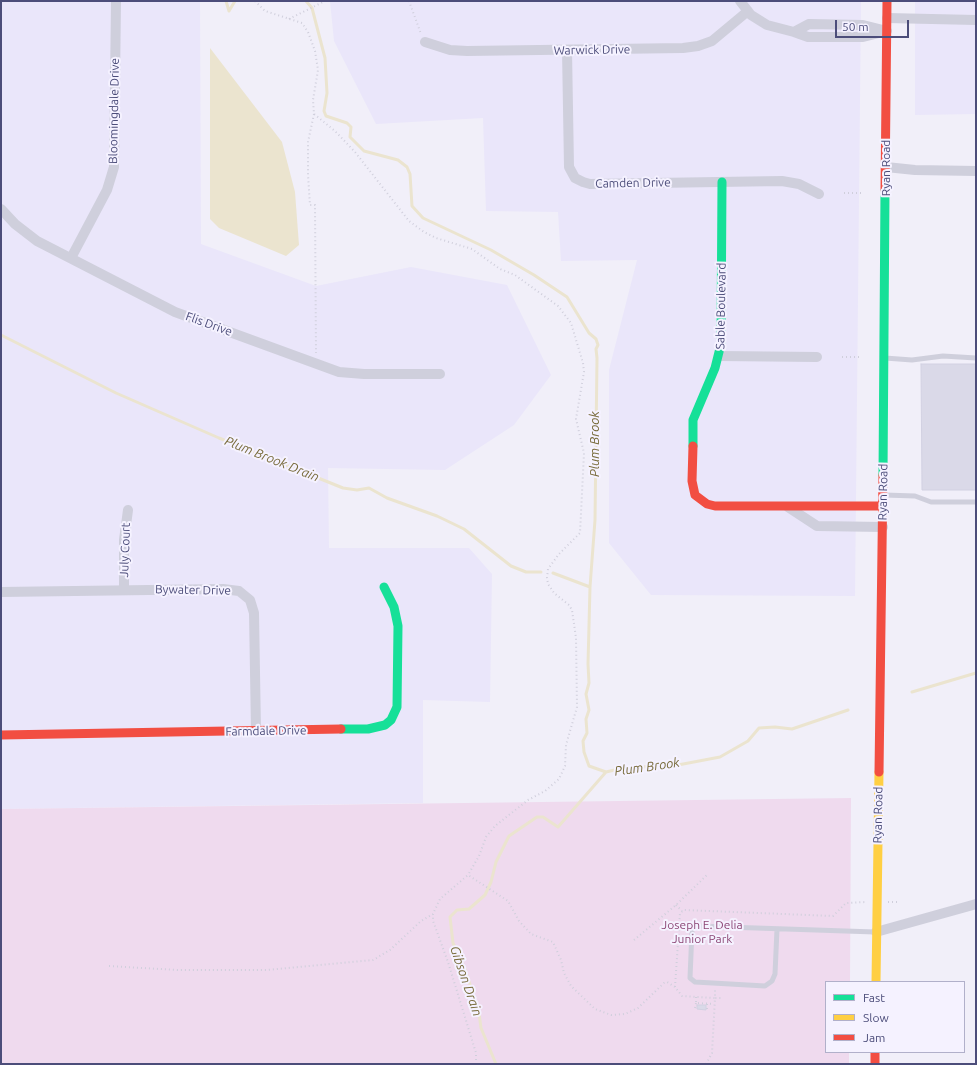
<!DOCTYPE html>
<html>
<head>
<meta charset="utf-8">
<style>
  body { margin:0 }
  #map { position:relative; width:977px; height:1065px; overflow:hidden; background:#f1eff9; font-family:Ubuntu,sans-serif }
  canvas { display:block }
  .frame { position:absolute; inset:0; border:2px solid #4c4d7a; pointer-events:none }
  .legend { position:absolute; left:825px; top:981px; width:140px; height:72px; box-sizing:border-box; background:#f5f2ff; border:1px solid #b1b0ca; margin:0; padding:5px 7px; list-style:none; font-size:12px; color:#4c4d7a }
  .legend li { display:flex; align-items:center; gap:8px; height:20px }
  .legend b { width:20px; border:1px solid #b1b0ca }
  .scale { position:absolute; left:835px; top:20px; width:74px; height:18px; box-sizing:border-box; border:2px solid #4c4d7a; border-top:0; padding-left:5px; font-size:12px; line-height:14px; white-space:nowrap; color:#4c4d7a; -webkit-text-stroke:3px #f5f2ff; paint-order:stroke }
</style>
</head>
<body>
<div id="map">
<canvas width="977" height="1065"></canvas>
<div class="frame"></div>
<ul class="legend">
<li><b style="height:5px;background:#16e098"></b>Fast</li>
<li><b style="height:5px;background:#ffcf43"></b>Slow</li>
<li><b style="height:5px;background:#f24e42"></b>Jam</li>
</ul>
<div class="scale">50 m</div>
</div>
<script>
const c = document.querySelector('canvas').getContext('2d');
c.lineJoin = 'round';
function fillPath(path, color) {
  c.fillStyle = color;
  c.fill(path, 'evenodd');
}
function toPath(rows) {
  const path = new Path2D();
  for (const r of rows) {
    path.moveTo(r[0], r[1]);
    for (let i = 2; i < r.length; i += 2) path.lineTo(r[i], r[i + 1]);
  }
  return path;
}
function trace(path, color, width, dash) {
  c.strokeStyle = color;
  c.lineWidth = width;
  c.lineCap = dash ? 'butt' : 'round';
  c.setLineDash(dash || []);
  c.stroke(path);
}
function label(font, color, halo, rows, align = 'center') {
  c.font = font + ' Ubuntu,sans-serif';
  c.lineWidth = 4;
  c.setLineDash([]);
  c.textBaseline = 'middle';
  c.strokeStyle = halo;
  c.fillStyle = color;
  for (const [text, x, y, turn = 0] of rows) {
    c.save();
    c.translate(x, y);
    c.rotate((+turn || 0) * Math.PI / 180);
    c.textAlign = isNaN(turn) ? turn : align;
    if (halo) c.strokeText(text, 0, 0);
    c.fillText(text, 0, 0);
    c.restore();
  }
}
const residential = toPath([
  [1,1,200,1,201,244,316,286,411,267,507,285,551,375,514,425,445,470,328,468,329,548,469,548,492,574,490,702,423,700,423,803,1,809],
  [330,1,861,1,855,596,651,595,609,543,609,370,637,260,561,261,558,212,486,211,483,118,376,124,334,41],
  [915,1,976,1,976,114,915,115]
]);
const green = toPath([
  [851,798,850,982,826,982,826,1052,849,1052,849,1064,1,1064,1,809]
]);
const water = toPath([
  [210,48,282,142,295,192,299,245,286,256,219,228,210,219]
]);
const stream = toPath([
  [226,1,229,11,235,1],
  [306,1,312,8,325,58,327,93,324,111,326,116,347,123,351,127,350,137,364,151,398,160,407,167,410,174,412,206,423,218,491,250,534,275,567,297,589,333,596,339,598,345,596,349,597,358,595,520,590,587,588,664,589,683,586,694,589,710,586,719,587,733,583,741,584,752,589,766,606,772,623,768,678,765,720,757,748,741,759,728,775,727,792,729,848,710],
  [1,335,116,393,219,438,343,488,357,490,369,488,387,498,437,516,464,529,511,566,526,572,541,572],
  [553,573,590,587],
  [912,692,976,673],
  [496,1064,481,1028,479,1013,465,969,453,943,450,917,457,910,469,909,485,895,491,882,496,862,509,836,537,817,543,817,558,827,606,772]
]);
const building = toPath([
  [921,364,976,364,976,490,922,490,921,364],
  [697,1005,706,1005,706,1010,697,1009,697,1005]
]);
const path = toPath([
  [255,1,265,11,302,23,308,32,315,51,318,70,313,100,314,114,335,131,355,152,409,221,424,232,436,238,472,249,500,269,515,275,558,306,571,323,583,363,584,372,576,419,584,453,580,533,559,554,548,569,547,578,548,584,554,593,569,605,572,610,576,638,577,707,566,745,565,766,559,779,545,791,528,800,495,826,486,837,479,856,468,875],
  [409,1,421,34],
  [289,19,325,1],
  [314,114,308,142,308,175,310,205,315,205,316,353],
  [844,193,861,193],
  [842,357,860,357],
  [888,902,898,902],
  [676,905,682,911],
  [634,940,676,905,708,874],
  [109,966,177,970,267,970,373,960,390,950,421,921,433,914],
  [675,987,680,913,684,910,833,916,846,903,866,902],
  [696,997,696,1003,714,1004],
  [695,1008,696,1003],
  [707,1009,707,1004],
  [476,1064,476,1053,448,962,433,921,433,914,440,899,468,875,508,901,519,921,531,934,553,942,561,960,564,973,571,986,595,1009,611,1015,625,1014,638,1008,664,983,667,982,675,987,682,996,715,998,715,989],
  [706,1064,712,1053,715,998,721,998]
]);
const lane = toPath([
  [885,358,912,360,943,356,976,358],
  [884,495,915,496,931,502,976,502],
  [777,929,775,974,772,981,765,986,695,982,690,978,692,930,697,926,875,932]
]);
const street = toPath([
  [740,1,751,15,767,25,794,32],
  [887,18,976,20],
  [809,24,863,25,887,31,863,37,808,37,794,32,809,24],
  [425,42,450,50,467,51,683,48,698,46,712,41,748,11],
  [567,50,569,167,575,178,583,182,590,184,782,181,799,184,819,194],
  [886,167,915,170,976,171],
  [1,209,15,224,37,241,175,312,339,372,364,374,440,374],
  [71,258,107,190,114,167,116,1],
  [719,356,817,357],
  [788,507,817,526,883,527],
  [124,590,124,540,128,510],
  [1,592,223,589,239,591,250,600,254,613,256,731],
  [876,932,976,904]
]);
const fast = toPath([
  [693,446,693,420,715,368,721,344,722,182],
  [883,475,885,191],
  [341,729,368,729,385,725,391,720,397,707,398,626,394,607,384,587]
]);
const slow = toPath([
  [876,982,879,772]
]);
const jam = toPath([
  [885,191,887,1],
  [693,446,692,481,695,495,707,504,715,506,883,506],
  [1,735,341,729],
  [879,772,883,475],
  [875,1052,875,1064]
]);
const streetNames = [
  ["Warwick Drive",592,50,-1],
  ["Bloomingdale Drive",114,111,-89],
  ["Ryan Road",886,168,-90],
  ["Camden Drive",633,183,-1],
  ["Sable Boulevard",721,306,-89],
  ["Flis Drive",209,324,20],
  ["Ryan Road",883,492,-89],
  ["July Court",125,550,-88],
  ["Bywater Drive",193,590,1],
  ["Farmdale Drive",266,731,-1],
  ["Ryan Road",878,815,-89]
];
const parkNames = [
  ["Joseph E. Delia",702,925],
  ["Junior Park",702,939]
];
const waterNames = [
  ["Plum Brook",595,444,-90],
  ["Plum Brook Drain",272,459,22],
  ["Plum Brook",647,767,-8],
  ["Gibson Drain",466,981,71]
];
fillPath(residential, '#eae6fa');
fillPath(green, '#efdaee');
fillPath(water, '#ebe4cf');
trace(stream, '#ebe4cf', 3);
fillPath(building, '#dad9e8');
trace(building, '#d2d1e2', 1);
trace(path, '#d0cfdc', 2, [1, 3]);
trace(lane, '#cfcfdc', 5);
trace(street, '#cfcfdc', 10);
trace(fast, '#16e098', 9);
trace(slow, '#ffcf43', 9);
trace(jam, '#f24e42', 9);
label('12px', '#4c4d7a', '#f5f2ff', streetNames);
label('12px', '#8d4877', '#f5f2ff', parkNames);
label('italic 13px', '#786b3b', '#f5f2ff', waterNames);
</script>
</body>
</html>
